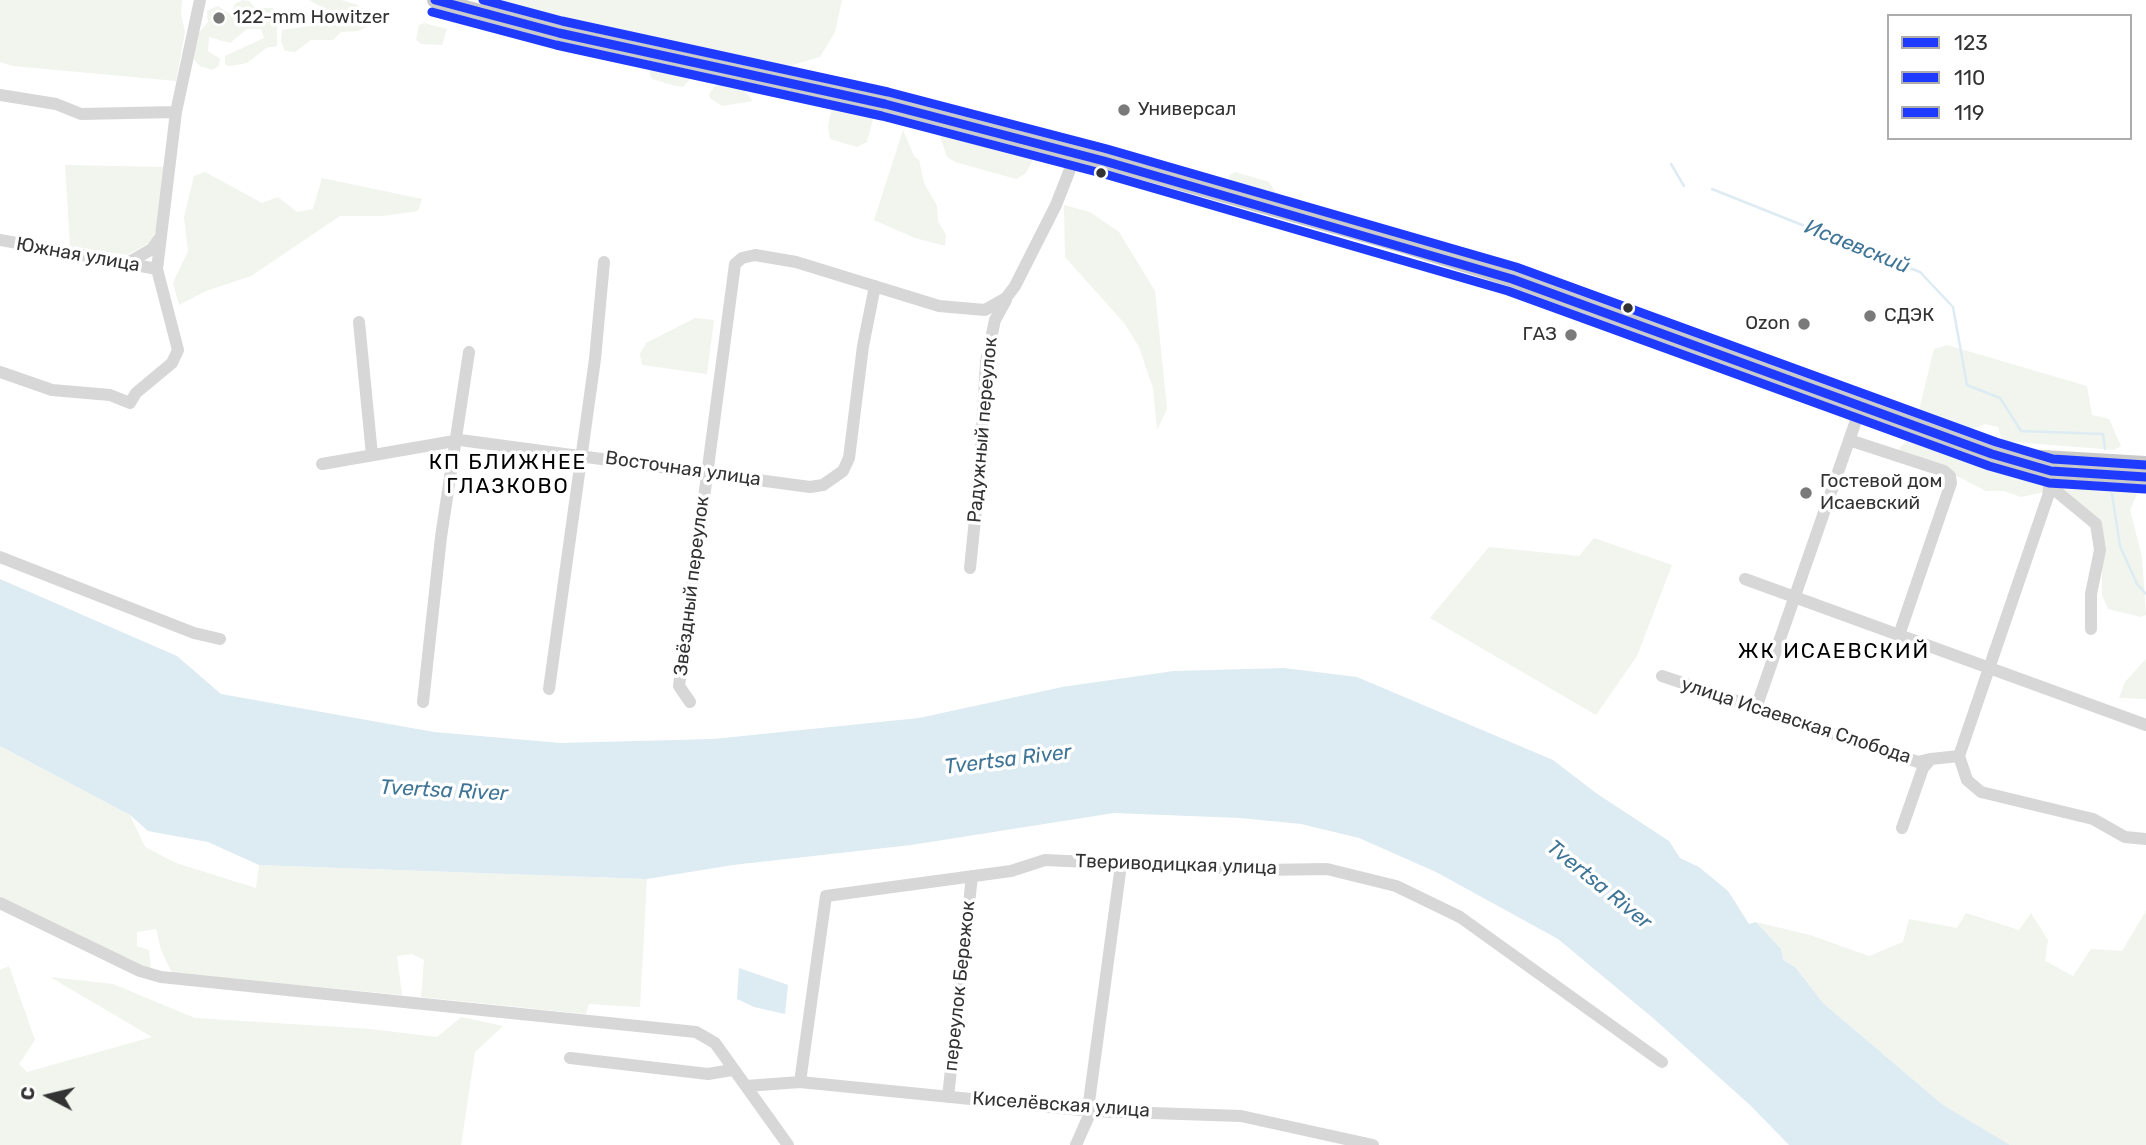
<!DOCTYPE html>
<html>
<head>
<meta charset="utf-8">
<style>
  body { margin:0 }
  #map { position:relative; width:2146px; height:1145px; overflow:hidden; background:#fff; font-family:Rubik,sans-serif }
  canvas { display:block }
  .legend { position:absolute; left:1887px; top:14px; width:245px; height:126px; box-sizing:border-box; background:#fff; border:2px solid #adadad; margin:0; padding:9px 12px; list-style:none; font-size:21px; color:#333 }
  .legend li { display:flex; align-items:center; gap:14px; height:35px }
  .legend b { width:35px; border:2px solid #adadad }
  .north { position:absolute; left:14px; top:1061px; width:70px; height:70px; -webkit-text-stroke:5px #fff; paint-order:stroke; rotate:277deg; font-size:19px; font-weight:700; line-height:28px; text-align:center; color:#333 }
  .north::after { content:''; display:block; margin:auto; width:24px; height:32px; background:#333; clip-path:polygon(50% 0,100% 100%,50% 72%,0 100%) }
</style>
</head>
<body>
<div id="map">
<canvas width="2146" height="1145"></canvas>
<ul class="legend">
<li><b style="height:9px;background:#1f3bff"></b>123</li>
<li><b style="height:9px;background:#1f3bff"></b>110</li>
<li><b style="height:9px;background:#1f3bff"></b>119</li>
</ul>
<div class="north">С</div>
</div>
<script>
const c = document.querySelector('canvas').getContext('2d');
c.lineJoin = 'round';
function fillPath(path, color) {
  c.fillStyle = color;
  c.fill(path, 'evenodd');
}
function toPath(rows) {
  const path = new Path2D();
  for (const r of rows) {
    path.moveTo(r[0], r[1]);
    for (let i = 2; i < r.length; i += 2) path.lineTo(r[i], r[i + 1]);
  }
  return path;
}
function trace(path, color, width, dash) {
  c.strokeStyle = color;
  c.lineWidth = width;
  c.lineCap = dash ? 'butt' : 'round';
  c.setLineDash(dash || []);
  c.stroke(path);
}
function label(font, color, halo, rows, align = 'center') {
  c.font = font + ' Rubik,sans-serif';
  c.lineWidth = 7;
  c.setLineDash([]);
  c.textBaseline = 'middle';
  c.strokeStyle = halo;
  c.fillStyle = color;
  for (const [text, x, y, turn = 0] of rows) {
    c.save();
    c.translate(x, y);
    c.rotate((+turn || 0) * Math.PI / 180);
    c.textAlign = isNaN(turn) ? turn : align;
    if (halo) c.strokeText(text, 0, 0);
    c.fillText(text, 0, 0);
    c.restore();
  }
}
const green = toPath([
  [0,0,182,0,181,13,185,32,176,81,13,66,0,62],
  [242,0,249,1,255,8,273,8,277,17,277,46,266,48,247,63,231,66,225,65,225,56,264,38,261,29,247,29,230,43,209,37,208,51,220,59,219,66,212,70,200,66,193,59,198,34,208,22,207,11,218,6,231,15,235,4],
  [309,0,341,0,358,5,369,18,369,26,358,31,341,32,333,40,311,40,295,52,285,51,281,41,282,30,311,26,322,7],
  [488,0,842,0,835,32,820,57,789,66],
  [424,23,447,29,442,45,421,44,416,40,419,25],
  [653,69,689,73,691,78,683,87,676,86,652,79,649,72],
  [721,84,743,89,753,101,722,106,710,98,709,94,715,86],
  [833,103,875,112,867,142,857,147,830,139,828,126],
  [942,129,1031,151,1034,159,1025,174,1016,179,955,162,947,157,940,136],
  [903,130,914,156,919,160,924,183,937,206,938,221,946,235,945,246,915,238,874,220],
  [65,165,165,167,156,230,151,242,127,255,70,246],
  [205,172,262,203,278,197,297,212,313,209,322,178,422,199,418,211,383,216,340,216,251,276,206,291,179,305,173,283,188,251,184,217,194,176],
  [1235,172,1269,182,1278,196,1230,184,1229,176],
  [1064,205,1090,212,1119,232,1155,291,1167,409,1157,430,1153,388,1139,347,1125,324,1065,257],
  [695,318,714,320,707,374,642,365,640,354,646,343],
  [1947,345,2087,386,2092,415,2109,419,2121,446,2114,450,2002,441,1998,427,1985,424,1970,430,1919,410,1934,349],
  [1909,440,1925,441,2030,473,2044,483,2044,492,2021,497,2004,491,1986,491,1953,474,1903,456,1899,448],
  [2067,483,2140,487,2130,510,2142,557,2146,615,2141,617,2108,609,2102,595,2102,541,2063,494,2062,488],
  [1594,538,1672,565,1637,656,1596,715,1430,618,1489,547,1579,556],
  [2146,659,2146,699,2119,698,2125,682],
  [0,746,130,815,145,847,176,863,256,888,259,865,647,879,640,1007,589,1004,586,1014,421,997,424,960,412,954,397,956,402,995,172,973,161,950,156,929,137,932,137,946,149,950,151,970,0,896],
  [2146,911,2146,1145,2010,1145,2001,1140,1943,1105,1823,1003,1795,967,1783,960,1781,949,1756,922,1810,935,1869,956,1903,942,1909,919,1957,928,1966,913,2019,930,2031,913,2048,940,2045,961,2073,976,2091,949,2122,951],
  [9,966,35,1040,19,1064,27,1072,152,1037,50,977,113,984,195,1018,370,1029,437,1037,461,1017,503,1026,475,1052,461,1145,0,1145,0,970]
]);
const water = toPath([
  [0,579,177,656,221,694,434,732,561,743,713,739,919,718,1062,687,1174,671,1284,668,1357,677,1553,760,1596,793,1669,841,1680,858,1699,867,1728,891,1749,924,1756,922,1781,949,1783,960,1795,967,1823,1003,1943,1105,2010,1145,1789,1145,1751,1106,1653,1018,1558,939,1436,872,1359,838,1301,824,1240,818,1114,813,911,845,733,865,647,879,259,865,208,842,148,831,130,815,0,746],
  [739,968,788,985,785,1014,754,1007,737,999]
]);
const stream = toPath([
  [1671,164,1684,186],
  [1712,189,1920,272,1953,307,1967,385,2000,398,2021,431,2103,434,2105,449],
  [2112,494,2120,546,2137,584,2146,594]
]);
const minor = toPath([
  [0,95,56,104,81,114,176,112],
  [0,240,157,269],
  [126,264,152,249,159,239],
  [359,322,372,455],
  [0,372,52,390,110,395,130,403,136,393,172,363,178,350,157,269,176,112,200,0],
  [1849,440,1944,471,1950,476,1951,483,1899,635],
  [322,464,460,440,810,487,823,485,843,471,849,458,863,346,875,286],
  [2050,486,2096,524,2100,550,2091,594,2091,629],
  [0,557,194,633,220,639],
  [970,568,979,480,986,362,995,320,1006,300],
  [1745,579,2146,725],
  [1662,676,1918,762,1930,759],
  [549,689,595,359,604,262],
  [423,702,441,537,469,352],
  [690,702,679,686,735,264,742,258,755,255,796,262,939,306,985,310,1006,298,1015,286,1056,205,1076,154],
  [1756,708,1861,406],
  [1959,756,1967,780,1981,792,2093,819,2125,837,2146,839],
  [1902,828,1923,768,1931,759,1959,756,2048,496,2051,471],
  [0,903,140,971,161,977,696,1032,715,1043,788,1145],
  [570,1058,708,1074,732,1070],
  [800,1082,826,896,1011,871,1045,860,1263,870,1327,869,1396,886,1460,917,1662,1062],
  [746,1086,800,1082,1091,1111,1241,1116,1373,1145],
  [948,1097,972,876],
  [1076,1145,1091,1111,1089,1102,1121,865]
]);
const major = toPath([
  [435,0,559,33,885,104,1104,161,1403,245,1512,279,1992,454,2051,471,2146,477],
  [2026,457,2146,464]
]);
const bus1 = toPath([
  [435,0,559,33,885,104,1104,161,1512,279,1992,454,2051,471,2146,477]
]);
const bus2 = toPath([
  [432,12,556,45,882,116,1101,173,1508,291,1989,466,2049,483,2145,489]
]);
const bus3 = toPath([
  [483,0,562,21,888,92,1107,149,1516,267,1996,442,2053,459,2146,465]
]);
const markers = [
  [219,18,7,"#7a7a7a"],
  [1124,110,7,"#7a7a7a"],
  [1101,173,6,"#333"],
  [1628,308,6,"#333"],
  [1870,316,7,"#7a7a7a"],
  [1804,324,7,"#7a7a7a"],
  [1571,335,7,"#7a7a7a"],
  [1806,493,7,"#7a7a7a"]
];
const poiNames = [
  ["122-mm Howitzer",233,18],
  ["Универсал",1138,110],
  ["СДЭК",1884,316],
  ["Ozon",1790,324,"right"],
  ["ГАЗ",1557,335,"right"],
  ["Гостевой дом",1820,482],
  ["Исаевский",1820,504]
];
const streetNames = [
  ["Южная улица",78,255,10],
  ["Радужный переулок",983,430,-85],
  ["Восточная улица",683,469,8],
  ["Звёздный переулок",692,586,-83],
  ["улица Исаевская Слобода",1796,721,18],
  ["Твериводицкая улица",1176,865,2],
  ["переулок Бережок",960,986,-84],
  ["Киселёвская улица",1061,1105,4]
];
const waterNames = [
  ["Исаевский",1857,247,22],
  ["Tvertsa River",1008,760,-7],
  ["Tvertsa River",444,791,3],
  ["Tvertsa River",1599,885,39]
];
const neighbourhoodNames = [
  ["КП БЛИЖНЕЕ",508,463],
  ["ГЛАЗКОВО",508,487],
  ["ЖК ИСАЕВСКИЙ",1834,652]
];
fillPath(green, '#f1f5ed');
fillPath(water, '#ddebf3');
trace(stream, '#ddebf3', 2.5);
trace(minor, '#d7d7d7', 12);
trace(major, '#cacaca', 16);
trace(bus1, '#1f3bff', 9);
trace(bus2, '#1f3bff', 9);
trace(bus3, '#1f3bff', 9);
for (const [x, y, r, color] of markers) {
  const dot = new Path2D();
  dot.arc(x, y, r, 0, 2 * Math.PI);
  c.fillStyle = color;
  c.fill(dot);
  trace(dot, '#fff', 2.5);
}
label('19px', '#333', '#fff', poiNames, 'left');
label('19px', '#333', '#fff', streetNames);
label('italic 21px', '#3f7597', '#fff', waterNames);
c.letterSpacing = '2px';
label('21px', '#000', '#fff', neighbourhoodNames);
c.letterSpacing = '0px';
</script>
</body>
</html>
